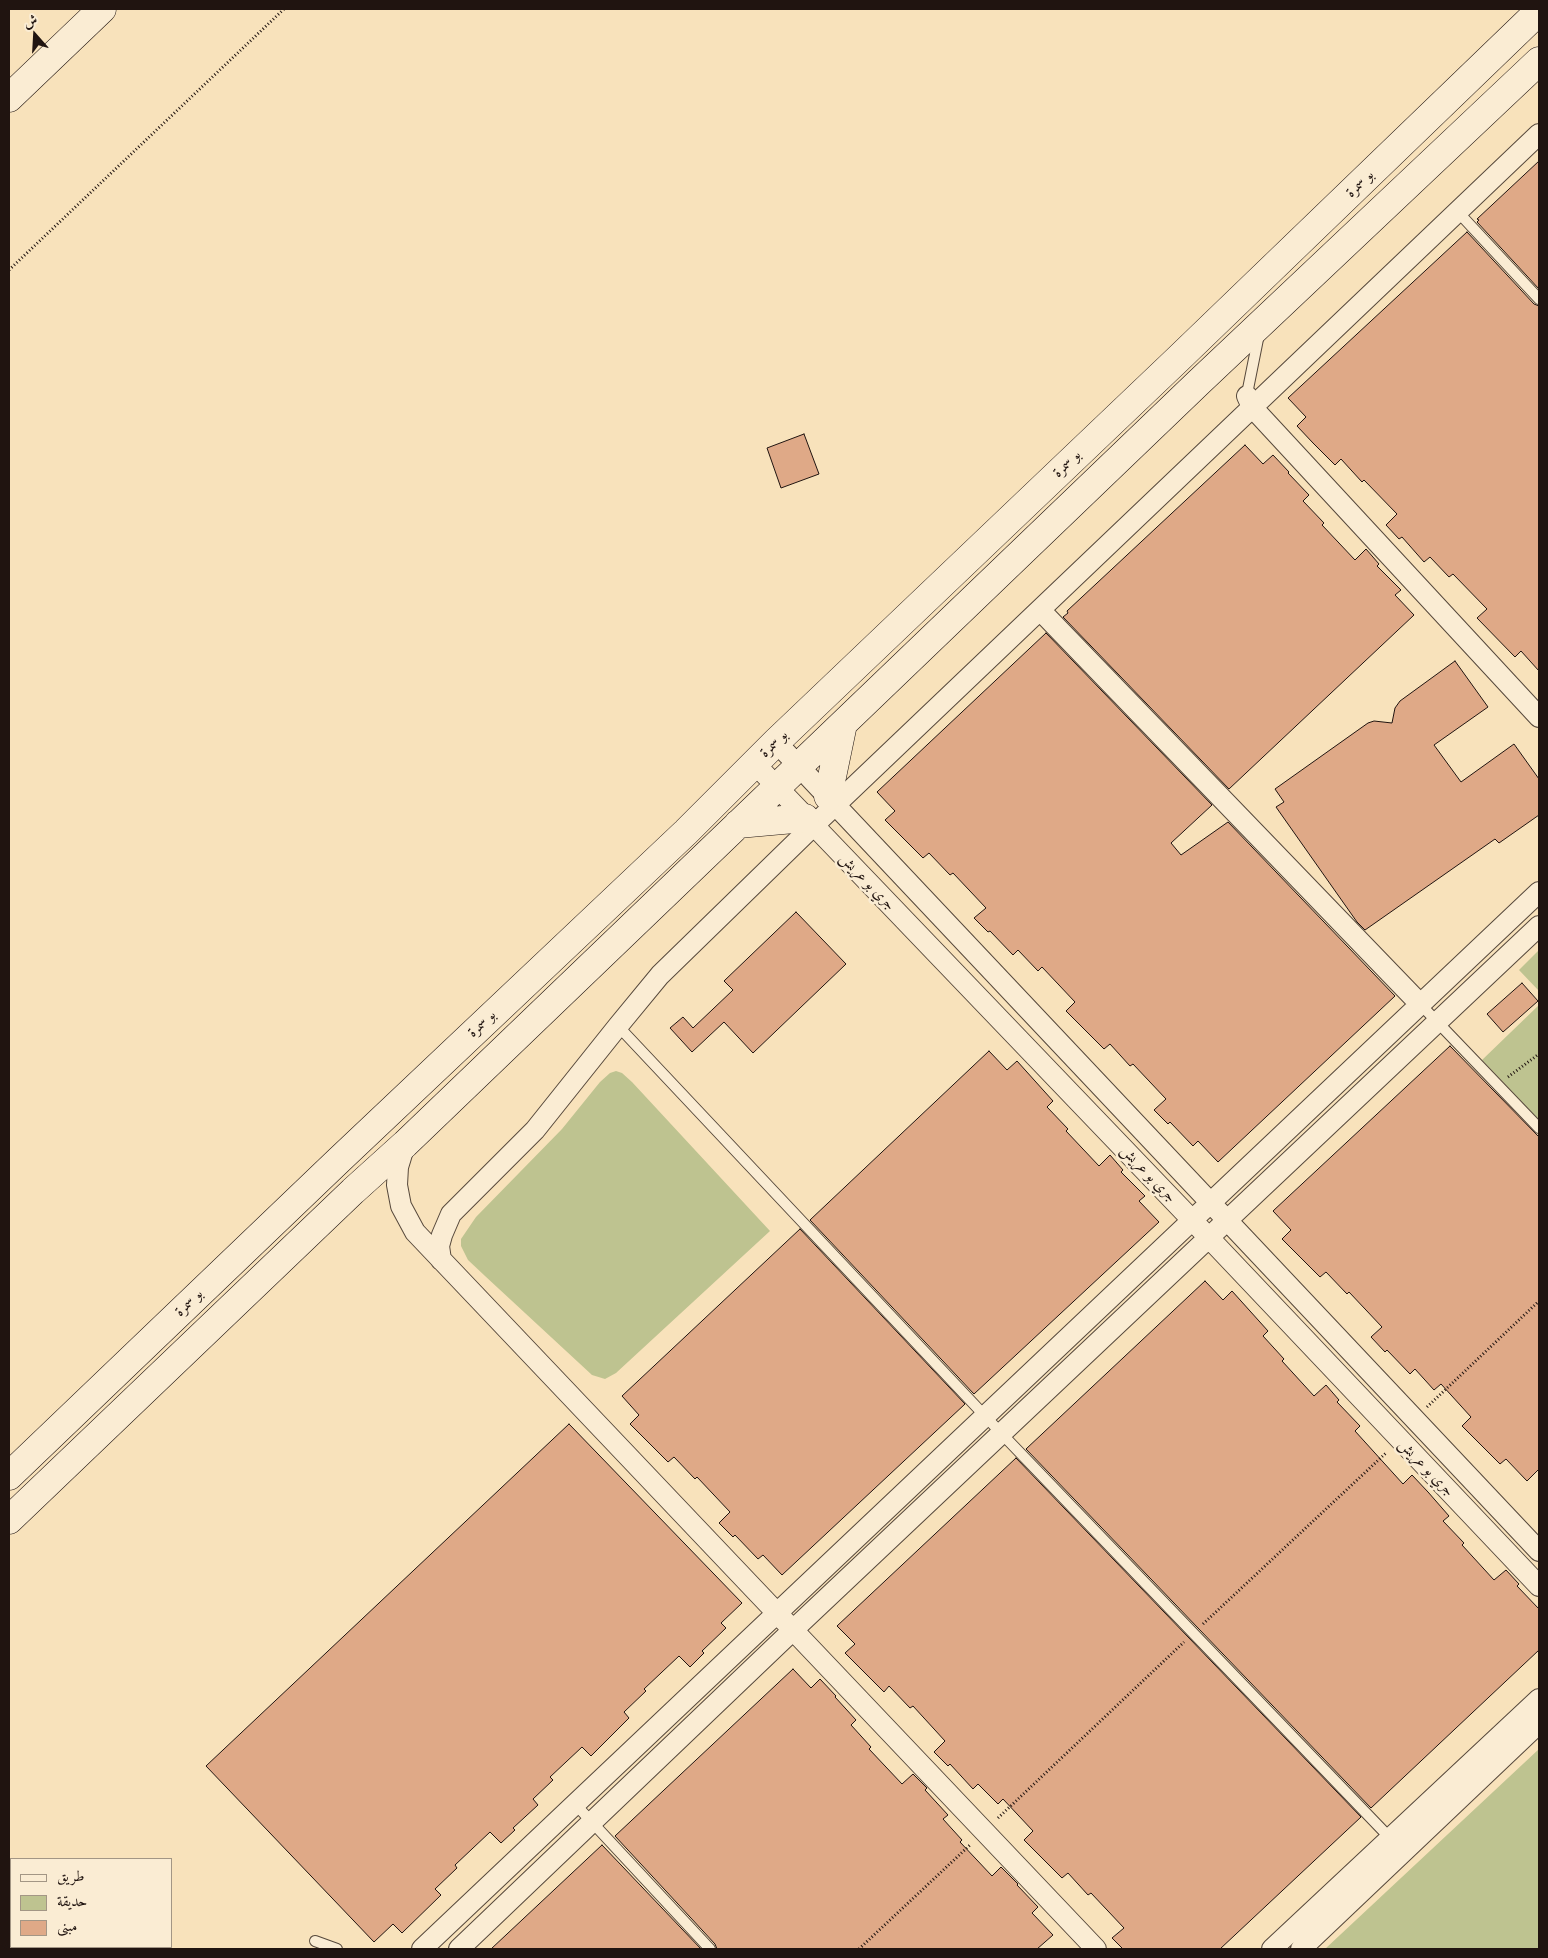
<!DOCTYPE html>
<html>
<head>
<meta charset="utf-8">
<style>
  body { margin:0 }
  #map { position:relative; width:1548px; height:1958px; overflow:hidden; background:#f8e2bb; font-family:"Gentium Book Plus",Amiri,serif }
  canvas { display:block }
  .frame { position:absolute; inset:0; border:10px solid #201410; pointer-events:none }
  .legend { position:absolute; left:10px; top:1858px; width:162px; height:90px; box-sizing:border-box; background:#faecd3; border:1px solid #a39685; margin:0; padding:6px 9px; list-style:none; font-size:15px; color:#201410 }
  .legend li { display:flex; align-items:center; gap:10px; height:25px }
  .legend b { width:25px; border:1px solid #a39685 }
  .north { position:absolute; left:10px; top:10px; width:50px; height:50px; -webkit-text-stroke:4px #faecd3; paint-order:stroke; rotate:341deg; font-size:14px; font-weight:700; line-height:20px; text-align:center; color:#201410 }
  .north::after { content:''; display:block; margin:auto; width:18px; height:22px; background:#201410; clip-path:polygon(50% 0,100% 100%,50% 72%,0 100%) }
</style>
</head>
<body>
<div id="map">
<canvas width="1548" height="1958"></canvas>
<div class="frame"></div>
<ul class="legend">
<li><b style="height:6px;background:#faecd3"></b>طريق</li>
<li><b style="height:14px;background:#bec390"></b>حديقة</li>
<li><b style="height:14px;background:#dfa987"></b>مبنى</li>
</ul>
<div class="north">ش</div>
</div>
<script>
const c = document.querySelector('canvas').getContext('2d');
c.lineJoin = 'round';
function fillPath(path, color) {
  c.fillStyle = color;
  c.fill(path, 'evenodd');
}
function toPath(rows) {
  const path = new Path2D();
  for (const r of rows) {
    path.moveTo(r[0], r[1]);
    for (let i = 2; i < r.length; i += 2) path.lineTo(r[i], r[i + 1]);
  }
  return path;
}
function trace(path, color, width, dash) {
  c.strokeStyle = color;
  c.lineWidth = width;
  c.lineCap = dash ? 'butt' : 'round';
  c.setLineDash(dash || []);
  c.stroke(path);
}
function label(font, color, halo, rows, align = 'center') {
  c.font = font + ' "Gentium Book Plus",Amiri,serif';
  c.lineWidth = 5;
  c.setLineDash([]);
  c.textBaseline = 'middle';
  c.strokeStyle = halo;
  c.fillStyle = color;
  for (const [text, x, y, turn = 0] of rows) {
    c.save();
    c.translate(x, y);
    c.rotate((+turn || 0) * Math.PI / 180);
    c.textAlign = isNaN(turn) ? turn : align;
    if (halo) c.strokeText(text, 0, 0);
    c.fillText(text, 0, 0);
    c.restore();
  }
}
const green = toPath([
  [1539,950,1539,991,1519,970],
  [1539,1005,1539,1120,1482,1060],
  [616,1071,622,1073,632,1082,770,1231,616,1373,605,1379,592,1375,485,1276,468,1260,461,1246,461,1239,476,1217,562,1129,600,1082,610,1073],
  [1539,1749,1539,1949,1325,1949]
]);
const building = toPath([
  [1539,161,1539,289,1477,222,1479,220,1477,219,1539,161],
  [1467,232,1534,304,1539,306,1539,671,1521,651,1515,657,1477,618,1487,609,1453,574,1449,577,1430,557,1424,562,1402,537,1399,539,1386,525,1397,514,1364,480,1362,482,1341,459,1335,465,1313,443,1297,426,1306,417,1288,398,1467,232],
  [804,434,819,474,781,488,767,448,804,434],
  [1245,445,1263,464,1273,455,1289,472,1288,473,1309,495,1303,501,1324,523,1322,525,1355,560,1366,549,1379,564,1377,566,1401,590,1395,595,1414,615,1229,789,1063,617,1068,613,1067,611,1245,445],
  [1046,633,1212,805,1171,843,1181,855,1228,822,1395,996,1218,1162,1198,1141,1193,1146,1170,1122,1168,1124,1154,1110,1166,1099,1133,1064,1130,1066,1110,1044,1104,1049,1066,1011,1075,1002,1042,967,1038,971,1018,950,1013,955,990,931,988,932,974,918,986,908,953,873,950,875,929,853,923,858,885,820,895,811,877,792,1046,633],
  [1455,661,1488,707,1434,745,1461,782,1514,744,1539,779,1539,815,1499,843,1495,839,1365,930,1357,922,1276,807,1284,802,1275,789,1368,723,1374,721,1392,723,1395,708,1400,701,1455,661],
  [796,912,846,964,753,1053,724,1022,692,1052,670,1028,683,1017,693,1028,733,990,724,981,796,912],
  [1522,983,1538,1001,1503,1032,1487,1014,1522,983],
  [1450,1046,1539,1137,1539,1469,1527,1481,1506,1459,1500,1464,1462,1426,1471,1417,1441,1384,1434,1390,1415,1369,1410,1374,1387,1350,1385,1352,1371,1337,1382,1327,1349,1292,1347,1294,1326,1272,1320,1277,1282,1239,1291,1230,1273,1211,1450,1046],
  [989,1051,1007,1070,1017,1061,1053,1101,1047,1107,1068,1129,1066,1131,1099,1166,1110,1155,1123,1170,1121,1172,1145,1196,1139,1201,1159,1222,974,1394,810,1220,989,1051],
  [800,1229,965,1404,782,1575,763,1555,758,1559,735,1535,733,1537,719,1523,730,1512,697,1477,695,1479,674,1457,668,1462,630,1424,639,1415,622,1396,800,1229],
  [1205,1281,1223,1300,1232,1291,1268,1331,1263,1336,1284,1359,1282,1361,1314,1396,1326,1385,1339,1400,1337,1402,1360,1426,1355,1431,1403,1484,1412,1475,1428,1492,1449,1516,1443,1521,1464,1543,1462,1545,1494,1580,1506,1570,1519,1584,1517,1586,1539,1609,1539,1650,1371,1808,1026,1449,1205,1281],
  [569,1424,742,1603,721,1623,726,1628,702,1651,704,1653,690,1667,679,1656,644,1689,646,1691,624,1712,629,1718,591,1756,582,1747,550,1777,553,1780,533,1799,538,1805,513,1828,515,1830,501,1843,490,1832,455,1865,457,1868,435,1889,441,1895,402,1933,393,1924,374,1942,206,1766,569,1424],
  [1016,1458,1361,1817,1220,1949,1123,1949,1112,1938,1124,1928,1091,1893,1088,1895,1068,1873,1062,1878,1024,1840,1033,1831,1003,1799,998,1804,978,1784,973,1789,950,1764,948,1766,934,1752,945,1741,913,1706,910,1708,889,1686,884,1692,845,1653,855,1644,837,1626,1016,1458],
  [793,1669,811,1688,820,1679,836,1696,835,1697,856,1720,851,1725,871,1747,869,1749,902,1784,913,1774,927,1788,925,1790,948,1815,943,1819,962,1840,960,1842,992,1876,1001,1867,1018,1884,1017,1885,1038,1907,1032,1913,1053,1935,1037,1949,717,1949,715,1944,615,1836,793,1669],
  [602,1845,701,1949,491,1949,602,1845]
]);
const path = toPath([
  [9,270,284,9],
  [1508,1077,1539,1054],
  [1427,1407,1539,1301],
  [1203,1624,1387,1452],
  [998,1818,1184,1642],
  [859,1949,970,1845]
]);
const lane = toPath([
  [1458,212,1539,299],
  [1247,394,1259,334],
  [1421,1005,1539,1128],
  [618,1026,1001,1433,1391,1839],
  [576,1805,710,1949],
  [315,1941,337,1949]
]);
const street = toPath([
  [1247,396,1252,407,1539,717],
  [1040,610,1421,1005],
  [776,742,1539,1551],
  [754,763,1193,1221,1539,1586],
  [405,1144,398,1167,397,1185,401,1206,415,1232,1096,1949],
  [441,1260,439,1246,442,1235,451,1214,535,1130,618,1026,660,975,813,826,1539,134],
  [422,1949,1539,892],
  [459,1949,793,1630,1539,926],
  [1272,1949,1539,1699],
  [1301,1949,1539,1723]
]);
const secondary = toPath([
  [9,98,102,9],
  [828,796,843,724],
  [738,824,805,818],
  [9,1476,338,1161,686,832,776,742,1178,359,1539,11],
  [9,1520,353,1191,405,1144,1198,383,1539,61]
]);
const streetNames = [
  ["بو سمرة",1360,184,-44],
  ["بو سمرة",1067,464,-44],
  ["بو سمرة",774,744,-44],
  ["جري بو عريش",867,882,46],
  ["بو سمرة",482,1024,-43],
  ["جري بو عريش",1148,1174,46],
  ["بو سمرة",189,1303,-44],
  ["جري بو عريش",1426,1468,46]
];
fillPath(green, '#bec390');
fillPath(building, '#dfa987');
trace(building, '#201410', 1);
trace(lane, '#56483b', 12);
trace(street, '#56483b', 22);
trace(secondary, '#201410', 29);
trace(path, '#201410', 3, [1, 2.5]);
trace(lane, '#faecd3', 10);
trace(street, '#faecd3', 20);
trace(secondary, '#faecd3', 28);
label('15px', '#201410', '#faecd3', streetNames);
</script>
</body>
</html>
